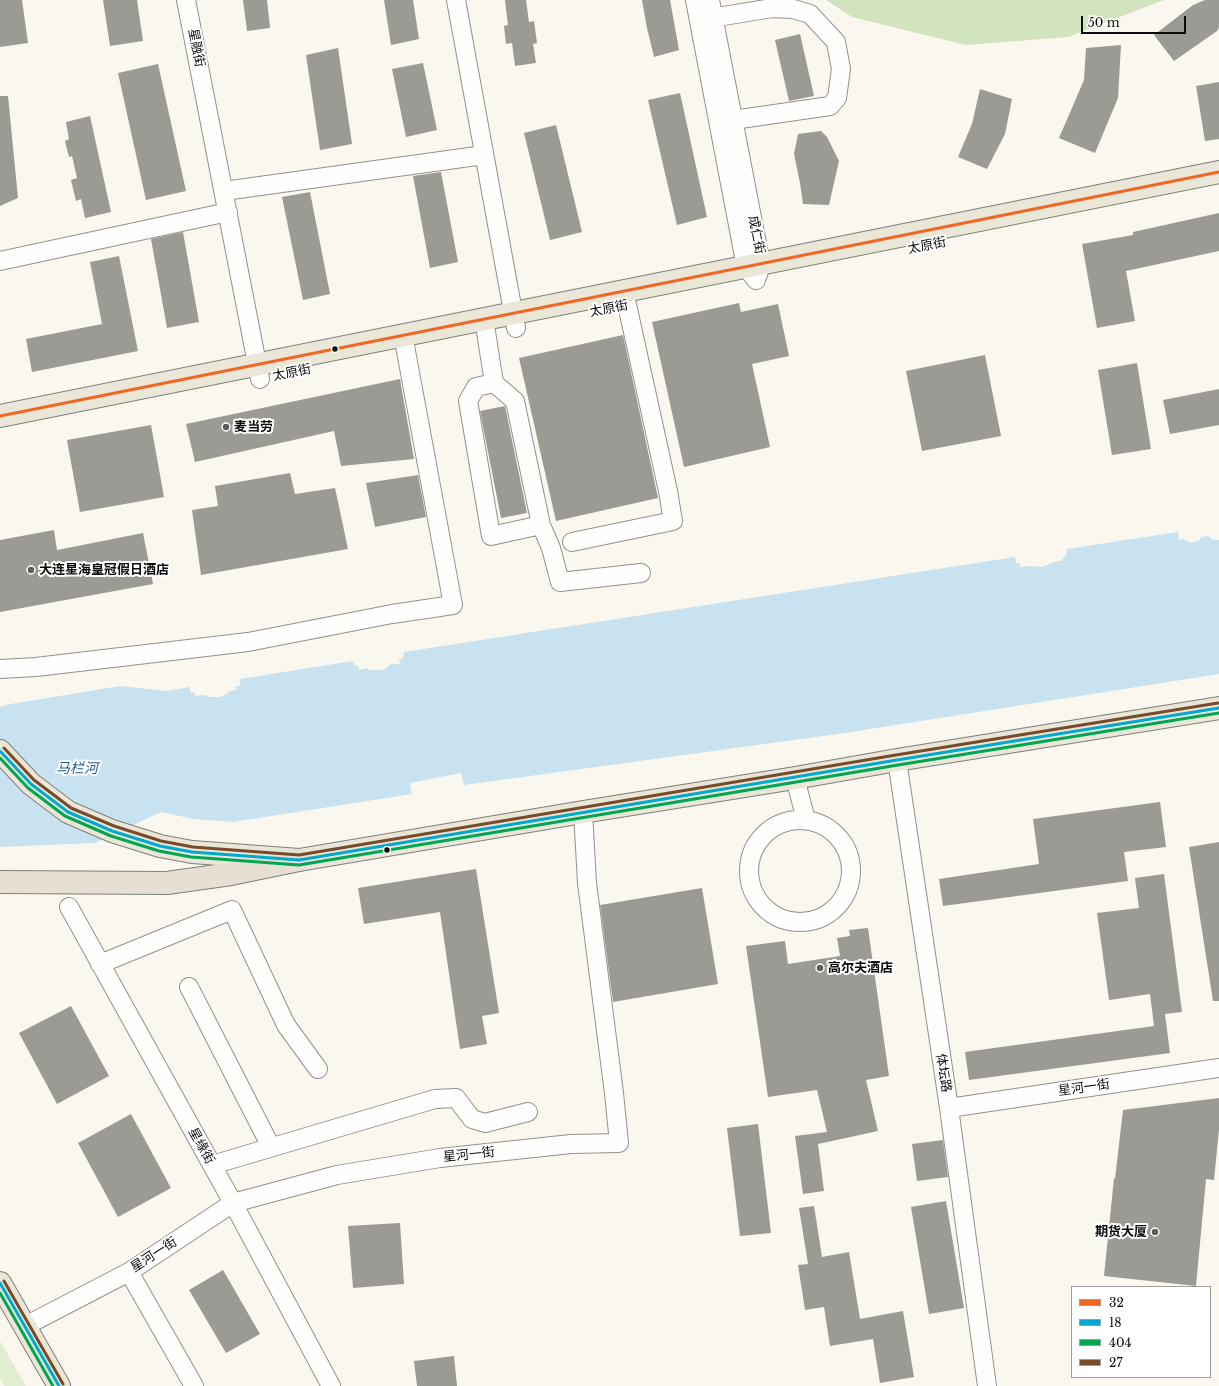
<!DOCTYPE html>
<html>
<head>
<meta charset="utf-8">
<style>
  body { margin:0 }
  #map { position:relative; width:1219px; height:1386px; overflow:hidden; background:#f9f7ee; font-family:"Libre Baskerville",serif }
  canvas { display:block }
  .legend { position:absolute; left:1071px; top:1286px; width:140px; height:92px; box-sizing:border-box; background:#fff; border:1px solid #9d9d9d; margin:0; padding:5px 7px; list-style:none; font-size:12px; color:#0b0b0b }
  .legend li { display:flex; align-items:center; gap:8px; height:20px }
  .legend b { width:20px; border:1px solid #9d9d9d }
  .scale { position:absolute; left:1081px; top:16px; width:105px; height:18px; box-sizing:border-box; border:2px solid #0b0b0b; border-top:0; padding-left:5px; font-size:12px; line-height:14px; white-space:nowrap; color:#0b0b0b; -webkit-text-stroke:3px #fff; paint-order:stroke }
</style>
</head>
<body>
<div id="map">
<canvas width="1219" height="1386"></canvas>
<ul class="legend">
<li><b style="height:5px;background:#f26522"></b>32</li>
<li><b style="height:5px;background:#00a9ce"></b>18</li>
<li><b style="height:5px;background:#00a651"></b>404</li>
<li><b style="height:5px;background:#7a4b2a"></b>27</li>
</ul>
<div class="scale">50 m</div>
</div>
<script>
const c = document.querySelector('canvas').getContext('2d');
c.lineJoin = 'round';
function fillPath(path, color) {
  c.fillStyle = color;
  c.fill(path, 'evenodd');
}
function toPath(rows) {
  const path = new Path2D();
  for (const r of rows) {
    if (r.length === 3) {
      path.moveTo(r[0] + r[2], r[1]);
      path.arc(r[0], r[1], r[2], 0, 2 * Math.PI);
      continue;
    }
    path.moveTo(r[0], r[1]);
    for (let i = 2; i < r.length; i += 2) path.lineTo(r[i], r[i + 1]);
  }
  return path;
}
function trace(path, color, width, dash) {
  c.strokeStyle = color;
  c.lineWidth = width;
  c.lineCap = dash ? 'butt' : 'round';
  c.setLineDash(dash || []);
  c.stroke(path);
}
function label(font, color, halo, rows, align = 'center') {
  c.font = font + ' "Libre Baskerville","Noto Sans SC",serif';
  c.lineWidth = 4;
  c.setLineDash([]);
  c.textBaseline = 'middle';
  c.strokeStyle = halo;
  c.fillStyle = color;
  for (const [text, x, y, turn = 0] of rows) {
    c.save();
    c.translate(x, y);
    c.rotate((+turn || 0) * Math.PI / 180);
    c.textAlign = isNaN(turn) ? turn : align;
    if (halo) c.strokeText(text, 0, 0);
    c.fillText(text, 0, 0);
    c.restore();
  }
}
const green = toPath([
  [0,1341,26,1386,4,1386,0,1378]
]);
const forest = toPath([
  [826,0,1164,0,1068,37,966,45,852,17]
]);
const water = toPath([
  [1178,532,1179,540,1183,539,1190,543,1199,541,1201,537,1208,536,1213,540,1219,540,1219,674,845,733,464,785,461,773,410,783,412,794,233,822,194,819,161,812,95,843,0,847,0,707,5,705,120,686,166,691,190,687,190,692,195,693,195,696,204,695,209,697,220,697,228,693,229,691,237,690,235,686,240,686,240,679,353,661,354,665,358,666,359,670,367,668,369,670,380,670,385,669,391,664,400,664,399,659,403,659,404,652,1015,557,1016,563,1020,563,1020,567,1030,566,1042,567,1054,562,1063,560,1062,558,1066,556,1067,549]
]);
const building = toPath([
  [0,0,22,0,28,43,0,47],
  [103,0,137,0,143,41,110,46],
  [243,0,267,0,270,28,247,31],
  [384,0,413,0,419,39,391,45],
  [505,0,526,0,529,22,534,21,537,43,533,44,536,63,515,66,512,43,506,44,504,26,508,25],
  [642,0,670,0,679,50,654,57,647,28],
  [1205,0,1219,0,1219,28,1217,31,1174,61,1154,35,1193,5],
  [800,34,814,96,789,101,775,40],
  [1121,45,1118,98,1095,153,1059,138,1084,80,1086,48],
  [338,48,352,144,320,150,306,55],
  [423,63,437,130,406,137,392,69],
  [158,64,186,191,146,200,118,73],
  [1219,82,1219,139,1205,141,1196,86],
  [980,89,1012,99,1005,134,987,169,958,157,972,124],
  [680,93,707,217,677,225,648,100],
  [0,96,8,96,18,198,0,206],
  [90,116,111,212,85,218,81,199,76,201,71,180,77,178,72,156,69,157,65,141,69,139,66,122],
  [556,125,582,232,550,240,524,133],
  [821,131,827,137,839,161,829,205,803,204,800,183,794,154,798,134],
  [441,172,458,262,430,268,413,176],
  [310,192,330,294,303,300,282,197],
  [1219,213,1219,251,1126,271,1135,321,1097,328,1082,244,1133,235,1133,232],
  [183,232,199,322,167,328,151,239],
  [119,256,138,351,32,372,26,339,102,324,90,262],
  [739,303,741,312,778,304,789,356,752,364,770,447,684,467,652,322],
  [623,335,658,498,556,521,519,358],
  [985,355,1001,436,922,451,906,371],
  [1137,363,1151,449,1112,455,1098,370],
  [400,379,414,459,341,466,334,431,195,462,186,424],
  [1219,389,1219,425,1170,434,1163,400],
  [505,406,527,513,501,518,480,411],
  [151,425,164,497,80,512,67,440],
  [290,473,295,494,335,488,348,549,201,575,192,510,218,506,215,486],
  [418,475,426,517,375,527,366,483],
  [54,530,57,550,143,533,153,584,0,612,0,540],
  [1160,802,1166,847,1124,852,1128,881,943,906,939,879,1039,864,1033,819],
  [1219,842,1219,1001,1213,1001,1189,847],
  [476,869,499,1013,482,1016,487,1044,460,1049,440,912,364,924,358,888],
  [1164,874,1182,1012,1165,1014,1170,1053,969,1080,965,1052,1154,1026,1150,994,1109,1000,1097,913,1139,908,1135,878],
  [702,888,718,984,613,1002,600,905],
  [868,928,889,1076,866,1080,878,1131,818,1144,824,1191,803,1194,795,1136,827,1132,817,1090,768,1097,746,946,785,941,788,964,840,956,837,938,850,936,849,930],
  [71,1006,109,1076,57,1104,19,1033],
  [1219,1098,1219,1129,1214,1180,1206,1179,1196,1286,1104,1276,1114,1178,1115,1179,1123,1110],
  [131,1114,171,1188,118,1217,78,1143],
  [758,1124,771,1233,740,1236,727,1128],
  [943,1140,948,1177,917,1181,912,1144],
  [946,1201,964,1308,929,1314,911,1207],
  [814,1206,822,1257,849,1252,860,1319,903,1311,914,1377,880,1383,873,1339,830,1346,824,1307,805,1310,798,1265,808,1264,799,1208],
  [400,1223,404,1284,353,1288,348,1226],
  [223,1270,260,1334,226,1353,189,1290],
  [454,1356,457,1386,417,1386,414,1361]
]);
const minor = toPath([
  [186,0,260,379],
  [456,0,516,328],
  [695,0,746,267,756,280],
  [710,0,761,264,758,275],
  [699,20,772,8,793,9,810,14,836,42,841,69,837,98,830,106,733,120],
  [224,191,484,155],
  [0,261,228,212],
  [484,319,494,383,515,401,541,525,551,548,560,582,641,573],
  [494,383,476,387,468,401,491,536,541,525],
  [572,542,673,521,668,491,624,291],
  [0,669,36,667,248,642,392,614,453,605,403,335],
  [897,760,949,1108,987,1386],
  [795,778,806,820],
  [800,871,51],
  [69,907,233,1203,331,1386],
  [100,964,232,910,286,1025,318,1069],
  [189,987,271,1147],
  [949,1108,1219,1068],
  [212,1165,435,1099,456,1098,472,1119,485,1123,528,1112],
  [129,1272,194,1386],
  [25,1326,129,1272,233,1203,337,1175,440,1158,571,1144,619,1143,614,1093,587,883,583,812]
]);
const major = toPath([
  [0,416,1219,172],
  [0,751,31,784,68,812,112,831,160,846,192,852,299,860,583,812,795,778,897,760,1219,708],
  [0,1283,59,1386]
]);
const highway = toPath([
  [0,882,167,883,231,874,299,860]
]);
const bus1 = toPath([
  [0,416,1219,172]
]);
const bus2 = toPath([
  [0,751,31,784,68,812,112,831,160,846,192,852,299,860,897,760,1219,708],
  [0,1283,59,1386]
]);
const bus3 = toPath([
  [0,758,28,788,65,816,111,836,159,851,191,857,299,865,898,765,1219,713],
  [0,1293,53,1386]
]);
const bus4 = toPath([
  [4,748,34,780,71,808,114,826,161,841,193,847,299,855,896,755,1218,703],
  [4,1281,63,1384]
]);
const markers = [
  [335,349,3.5,"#0b0b0b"],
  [226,427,4,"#5e5e5a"],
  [31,570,4,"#5e5e5a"],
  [387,850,3.5,"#0b0b0b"],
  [820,968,4,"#5e5e5a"],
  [1155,1232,4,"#5e5e5a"]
];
const streetNames = [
  ["星融街",196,48,79],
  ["成仁街",756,235,79],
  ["太原街",927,246,-11],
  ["太原街",609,309,-11],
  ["太原街",292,373,-11],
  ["体坛路",943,1073,81],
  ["星河一街",1084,1088,-8],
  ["星缘街",201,1146,61],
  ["星河一街",469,1155,-6],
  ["星河一街",154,1255,-33]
];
const poiNames = [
  ["麦当劳",234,427],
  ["大连星海皇冠假日酒店",39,570],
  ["高尔夫酒店",828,968],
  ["期货大厦",1147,1232,"right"]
];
const waterNames = [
  ["马栏河",77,769]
];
fillPath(green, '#e1edd0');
fillPath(forest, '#d2e3bf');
fillPath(water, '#c8e2ef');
fillPath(building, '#9c9a94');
trace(minor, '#92918d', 20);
trace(major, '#7f7f7a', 24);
trace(highway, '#7f7f7a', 24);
trace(minor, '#fefefc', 18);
trace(major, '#eae6d8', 22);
trace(highway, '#e7ded4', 22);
trace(bus1, '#f26522', 3);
trace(bus2, '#00a9ce', 3);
trace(bus3, '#00a651', 3);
trace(bus4, '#7a4b2a', 3);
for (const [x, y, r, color] of markers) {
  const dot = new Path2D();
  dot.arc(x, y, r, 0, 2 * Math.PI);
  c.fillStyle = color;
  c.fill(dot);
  trace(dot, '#fff', 1.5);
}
label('13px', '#0b0b0b', '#fff', streetNames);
label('bold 13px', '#0b0b0b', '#fff', poiNames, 'left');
label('italic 14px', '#1f5e91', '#fff', waterNames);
</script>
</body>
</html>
